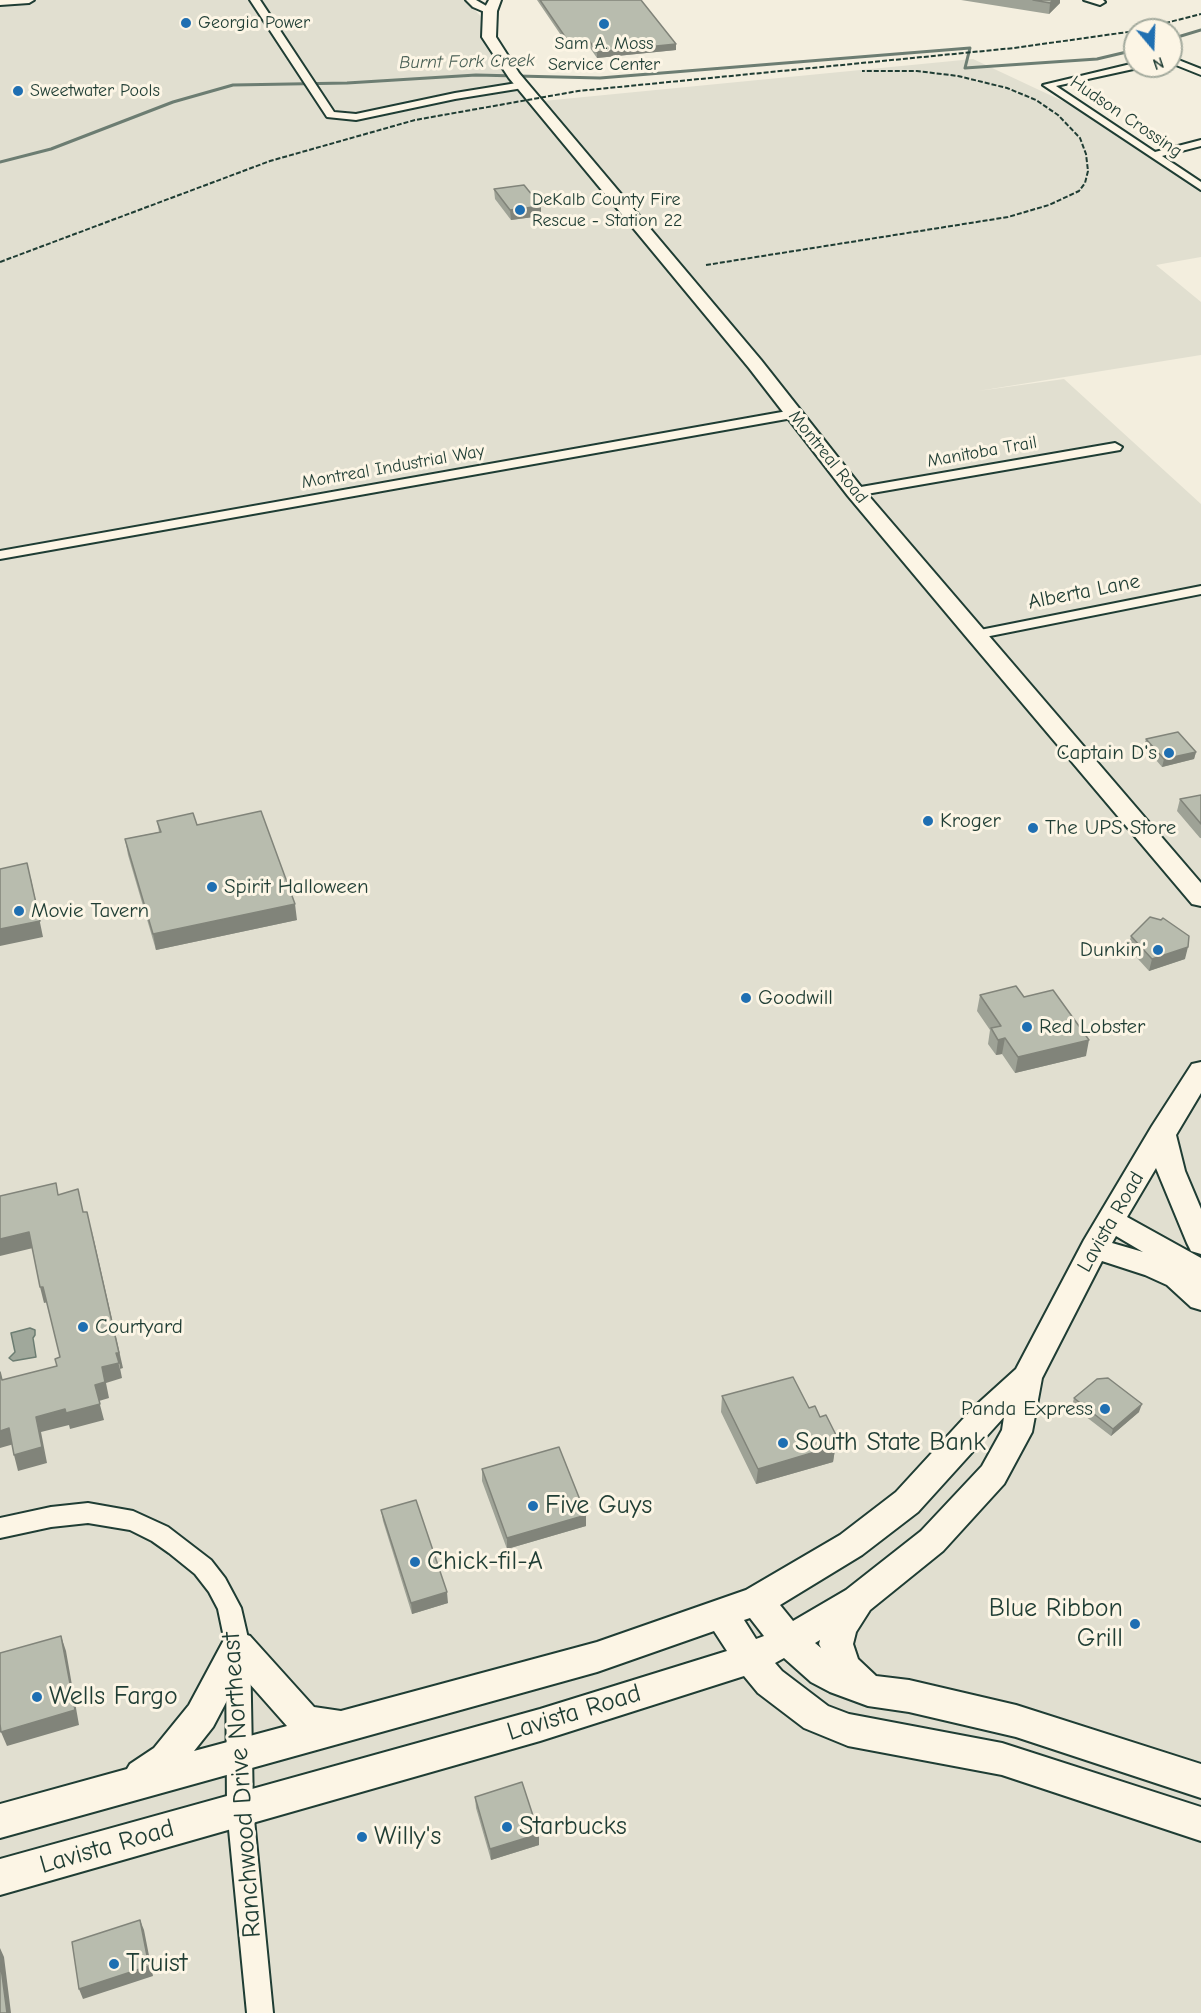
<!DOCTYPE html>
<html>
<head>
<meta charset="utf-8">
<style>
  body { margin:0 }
  #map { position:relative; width:1201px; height:2013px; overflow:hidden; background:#f3eede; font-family:"Comic Neue",sans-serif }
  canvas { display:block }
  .north { position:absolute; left:1123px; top:18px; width:60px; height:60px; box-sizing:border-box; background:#fcf5e5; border:2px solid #a4ab9e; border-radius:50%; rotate:161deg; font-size:16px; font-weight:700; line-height:24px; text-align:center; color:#1f3d34 }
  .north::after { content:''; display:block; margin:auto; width:21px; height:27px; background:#1f6fb2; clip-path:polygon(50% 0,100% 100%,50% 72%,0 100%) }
</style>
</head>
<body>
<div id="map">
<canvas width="1201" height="2013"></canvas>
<div class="north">N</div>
</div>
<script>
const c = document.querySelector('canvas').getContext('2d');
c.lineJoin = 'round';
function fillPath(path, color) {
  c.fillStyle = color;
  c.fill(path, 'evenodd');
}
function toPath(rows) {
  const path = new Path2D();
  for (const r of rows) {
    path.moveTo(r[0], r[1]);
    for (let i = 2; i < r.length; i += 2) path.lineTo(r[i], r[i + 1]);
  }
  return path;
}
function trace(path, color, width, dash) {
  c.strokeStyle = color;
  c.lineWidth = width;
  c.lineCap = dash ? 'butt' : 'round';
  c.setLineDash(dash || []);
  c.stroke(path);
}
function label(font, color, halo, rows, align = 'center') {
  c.font = font + ' "Comic Neue",sans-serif';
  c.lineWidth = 6;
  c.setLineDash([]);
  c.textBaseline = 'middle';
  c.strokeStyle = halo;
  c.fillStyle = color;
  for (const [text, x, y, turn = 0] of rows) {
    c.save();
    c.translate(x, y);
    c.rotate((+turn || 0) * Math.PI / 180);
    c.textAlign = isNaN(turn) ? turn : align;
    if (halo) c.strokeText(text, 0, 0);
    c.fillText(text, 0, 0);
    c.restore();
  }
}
const built = toPath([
  [0,0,466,0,492,29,495,49,533,102,973,59,1069,104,1201,188,1201,257,1156,265,1201,302,1201,355,978,391,1064,379,1201,504,1201,2013,0,2013]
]);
const water = toPath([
  [30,1328,35,1330,35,1335,33,1338,36,1357,13,1361,9,1358,15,1352,11,1333,30,1328]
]);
const stream = toPath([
  [1171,39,1201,30],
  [0,162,51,149,173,102,233,85,347,83,476,75,600,78,970,48,965,68,1097,59,1135,50]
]);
const street = toPath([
  [0,0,34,0,29,3,0,5,0,0],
  [250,0,260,0,334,112,356,114,455,93,523,82,528,85,523,88,455,99,356,120,327,117,250,0],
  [466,0,476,0,495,11,487,13,473,7,466,0],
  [1084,0,1103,0,1105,2,1100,5,1084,0],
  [1171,57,1201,69,1201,75,1171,63,1171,57],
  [1135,63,1135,66,1140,66,1138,68,1056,86,1155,152,1201,140,1201,146,1162,156,1201,182,1201,190,1043,85,1135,63],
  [793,410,798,411,799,414,798,417,0,559,0,551,793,410],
  [1115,443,1122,447,1120,450,855,496,848,492,855,488,1115,443],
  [1201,586,1201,594,975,639,968,635,975,631,1201,586],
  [88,1503,133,1511,168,1527,211,1560,225,1578,241,1608,250,1647,253,1809,273,2013,247,2013,227,1809,226,1647,218,1609,209,1592,195,1574,169,1553,152,1541,130,1530,88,1523,51,1527,0,1538,0,1518,51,1507,88,1503]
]);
const secondary = toPath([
  [489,0,501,0,497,11,496,37,519,73,761,360,862,488,1201,883,1201,906,1192,904,968,639,848,496,749,368,509,78,482,37,483,11,489,0],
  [1201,1062,1201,1093,1176,1135,1185,1171,1201,1209,1201,1254,1191,1251,1187,1243,1156,1168,1127,1217,1201,1258,1201,1310,1191,1307,1167,1285,1145,1275,1102,1261,1042,1378,1032,1432,1004,1484,943,1551,870,1610,856,1632,853,1644,858,1659,876,1676,909,1680,1016,1705,1201,1764,1201,1798,1016,1737,909,1712,868,1706,830,1692,811,1682,784,1658,775,1663,782,1671,828,1706,849,1714,1002,1743,1201,1807,1201,1841,1002,1775,848,1746,804,1728,758,1693,744,1676,540,1741,0,1895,0,1859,540,1709,727,1651,714,1631,597,1672,0,1838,0,1804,127,1769,130,1764,154,1748,189,1705,226,1636,238,1632,250,1636,314,1707,341,1711,597,1642,746,1590,840,1535,896,1492,974,1407,1016,1369,1084,1240,1152,1126,1192,1064,1201,1062],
  [1116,1236,1143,1252,1112,1243,1116,1236],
  [1004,1417,1002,1430,982,1466,921,1531,846,1590,793,1621,780,1605,862,1555,918,1512,1004,1417],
  [750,1618,764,1636,756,1639,744,1620,750,1618],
  [820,1640,819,1644,821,1648,815,1643,820,1640],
  [241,1674,287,1726,194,1751,213,1727,241,1674]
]);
const rail = toPath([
  [1138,30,1201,14],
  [0,262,270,161,415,120,578,91,1014,48,1135,31],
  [706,265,1008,217,1049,205,1079,191,1085,183,1088,171,1086,154,1080,138,1058,115,1036,100,1007,88,958,76,917,71,862,71]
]);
const wall = toPath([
  [537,0,641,0,676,44,676,50,597,58,590,48,571,50],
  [961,0,1060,0,1060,3,1049,14],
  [494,189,541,216,511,220,495,199],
  [1146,739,1196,752,1194,759,1162,767,1144,746],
  [1201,795,1201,838,1200,838,1177,811,1180,799],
  [157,821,197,825,297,920,156,950,128,855,125,839,159,832],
  [1161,920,1185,959,1149,971,1128,948,1131,936],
  [980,995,1024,997,1086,1056,1015,1073,1002,1054,996,1055,988,1044,990,1030,977,1011],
  [722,1396,809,1408,820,1417,837,1437,833,1462,756,1484,721,1412],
  [1074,1398,1139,1412,1111,1436,1072,1406],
  [482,1469,586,1515,586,1526,507,1549,482,1481],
  [381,1510,448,1603,412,1614,383,1521],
  [475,1797,539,1845,491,1860,476,1808]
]);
const shadedWall = toPath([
  [1053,0,1060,0,1060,3,1049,14,1050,3],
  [590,42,590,48,571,50,570,44],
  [676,44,676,50,597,58,597,52],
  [541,206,541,216,511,220,510,210],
  [1196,752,1194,759,1162,767,1164,759],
  [31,879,43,937,0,946,0,929],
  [295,904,297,920,156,950,153,934],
  [1188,947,1185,959,1149,971,1152,959],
  [1005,1038,1002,1054,996,1055,998,1040],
  [1089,1040,1086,1056,1015,1073,1018,1057],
  [91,1227,123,1368,120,1369,116,1353],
  [29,1232,33,1248,0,1256,0,1239],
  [40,1287,43,1287,48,1302,44,1303],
  [119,1363,122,1378,106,1383,109,1398,99,1401,104,1420,70,1429,69,1425,41,1432,47,1463,18,1471,14,1455,36,1417,95,1385,102,1367],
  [1142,1404,1139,1412,1111,1436,1113,1429],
  [9,1428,14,1444,0,1448,0,1431],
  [837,1437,833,1462,756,1484,758,1469],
  [586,1515,586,1526,507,1549,507,1538],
  [447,1592,448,1603,412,1614,411,1603],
  [61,1636,66,1651,79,1725,7,1746,1,1732,0,1732,0,1719],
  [539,1834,539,1845,491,1860,490,1849],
  [140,1920,144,1930,153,1976,83,1999,79,1989],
  [0,1948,4,1957,11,2013,7,2013,0,1960]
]);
const building = toPath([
  [540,0,641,0,676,44,597,52,590,42,570,44,540,0],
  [1033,0,1053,0,1050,3,1033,0],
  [524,185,541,206,510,210,494,189,524,185],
  [1178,732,1196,752,1164,759,1146,739,1178,732],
  [1201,795,1201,824,1180,799,1201,795],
  [261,811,295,904,153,934,125,839,161,832,157,821,193,813,197,825,261,811],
  [27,863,40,921,0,929,0,869,27,863],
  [1150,917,1161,920,1163,918,1189,936,1188,947,1152,959,1131,936,1150,917],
  [1016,986,1024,997,1053,990,1089,1040,1018,1057,1005,1038,998,1040,991,1028,1001,1026,980,995,1016,986],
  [56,1183,58,1195,78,1189,83,1212,87,1212,119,1353,116,1353,119,1363,102,1367,105,1382,95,1385,100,1404,66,1413,65,1409,36,1417,42,1447,14,1455,9,1428,0,1431,0,1372,2,1380,57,1366,55,1359,60,1357,43,1287,40,1287,29,1232,0,1239,0,1196,56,1183],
  [793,1377,809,1408,815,1406,820,1417,826,1415,837,1437,832,1440,835,1446,758,1469,722,1396,793,1377],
  [1108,1378,1142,1404,1113,1429,1074,1398,1097,1379,1108,1378],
  [559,1447,586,1515,507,1538,482,1469,559,1447],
  [416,1500,447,1592,411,1603,381,1510,416,1500],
  [61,1636,75,1710,1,1732,0,1724,0,1653,61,1636],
  [522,1782,539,1834,490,1849,475,1797,522,1782],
  [140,1920,149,1966,79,1989,72,1942,140,1920],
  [0,1960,7,2013,0,2013,0,1960]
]);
const markers = [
  [186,23,6,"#1f6fb2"],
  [604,24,6,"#1f6fb2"],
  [18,91,6,"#1f6fb2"],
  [520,210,6,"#1f6fb2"],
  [1169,753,6,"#1f6fb2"],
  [928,821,6,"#1f6fb2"],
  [1033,828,6,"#1f6fb2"],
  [212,887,6,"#1f6fb2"],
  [19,911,6,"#1f6fb2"],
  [1158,950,6,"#1f6fb2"],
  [746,998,6,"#1f6fb2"],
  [1027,1027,6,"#1f6fb2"],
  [83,1327,6,"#1f6fb2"],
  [1105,1409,6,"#1f6fb2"],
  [783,1443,6,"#1f6fb2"],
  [533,1506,6,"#1f6fb2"],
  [415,1562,6,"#1f6fb2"],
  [1135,1624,6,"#1f6fb2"],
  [37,1697,6,"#1f6fb2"],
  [507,1827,6,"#1f6fb2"],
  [362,1837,6,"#1f6fb2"],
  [114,1964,6,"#1f6fb2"]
];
const farPoinames = [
  ["Georgia Power",198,23],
  ["Sam A. Moss",604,44,"center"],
  ["Service Center",604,65,"center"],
  ["Sweetwater Pools",30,91],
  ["DeKalb County Fire",532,200],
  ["Rescue - Station 22",532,221]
];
const farWaternames = [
  ["Burnt Fork Creek",467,62,-1]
];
const farStreetnames = [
  ["Hudson Crossing",1126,117,34],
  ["Manitoba Trail",982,452,-10],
  ["Montreal Road",828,457,51],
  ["Montreal Industrial Way",393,467,-10]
];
const streetNames = [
  ["Alberta Lane",1084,592,-11],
  ["Lavista Road",1111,1222,-60]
];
const poiNames = [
  ["Captain D's",1157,753,"right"],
  ["Kroger",940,821],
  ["The UPS Store",1045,828],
  ["Spirit Halloween",224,887],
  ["Movie Tavern",31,911],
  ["Dunkin'",1146,950,"right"],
  ["Goodwill",758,998],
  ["Red Lobster",1039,1027],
  ["Courtyard",95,1327],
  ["Panda Express",1093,1409,"right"]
];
const nearPoinames = [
  ["South State Bank",795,1443],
  ["Five Guys",545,1506],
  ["Chick-fil-A",427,1562],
  ["Blue Ribbon",1123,1609,"right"],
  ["Grill",1123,1639,"right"],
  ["Wells Fargo",49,1697],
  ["Starbucks",519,1827],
  ["Willy's",374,1837],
  ["Truist",126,1964]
];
const nearStreetnames = [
  ["Lavista Road",574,1713,-17],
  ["Ranchwood Drive Northeast",242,1785,-94],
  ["Lavista Road",107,1847,-16]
];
fillPath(built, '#e1dfd0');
fillPath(water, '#a0a89b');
trace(water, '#6c7d72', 1.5);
trace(stream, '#6c7d72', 3);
trace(street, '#1f3d34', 4);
trace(secondary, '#1f3d34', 4);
fillPath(street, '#fcf5e5');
fillPath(secondary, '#fcf5e5');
trace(rail, '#1f3d34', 2, [5, 2]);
fillPath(wall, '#9ea296');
fillPath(shadedWall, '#81847a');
fillPath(building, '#b8bcae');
trace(building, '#81847a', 1.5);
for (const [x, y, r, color] of markers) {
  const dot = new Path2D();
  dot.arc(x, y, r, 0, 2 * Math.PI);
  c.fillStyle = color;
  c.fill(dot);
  trace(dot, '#fcf5e5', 2);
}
label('18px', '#1f3d34', '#fcf5e5', farPoinames, 'left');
label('italic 18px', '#465d53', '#fcf5e5', farWaternames);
label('18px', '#1f3d34', '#fcf5e5', farStreetnames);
label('21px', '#1f3d34', '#fcf5e5', streetNames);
label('21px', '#1f3d34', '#fcf5e5', poiNames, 'left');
label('26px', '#1f3d34', '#fcf5e5', nearPoinames, 'left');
label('26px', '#1f3d34', '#fcf5e5', nearStreetnames);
</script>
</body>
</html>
